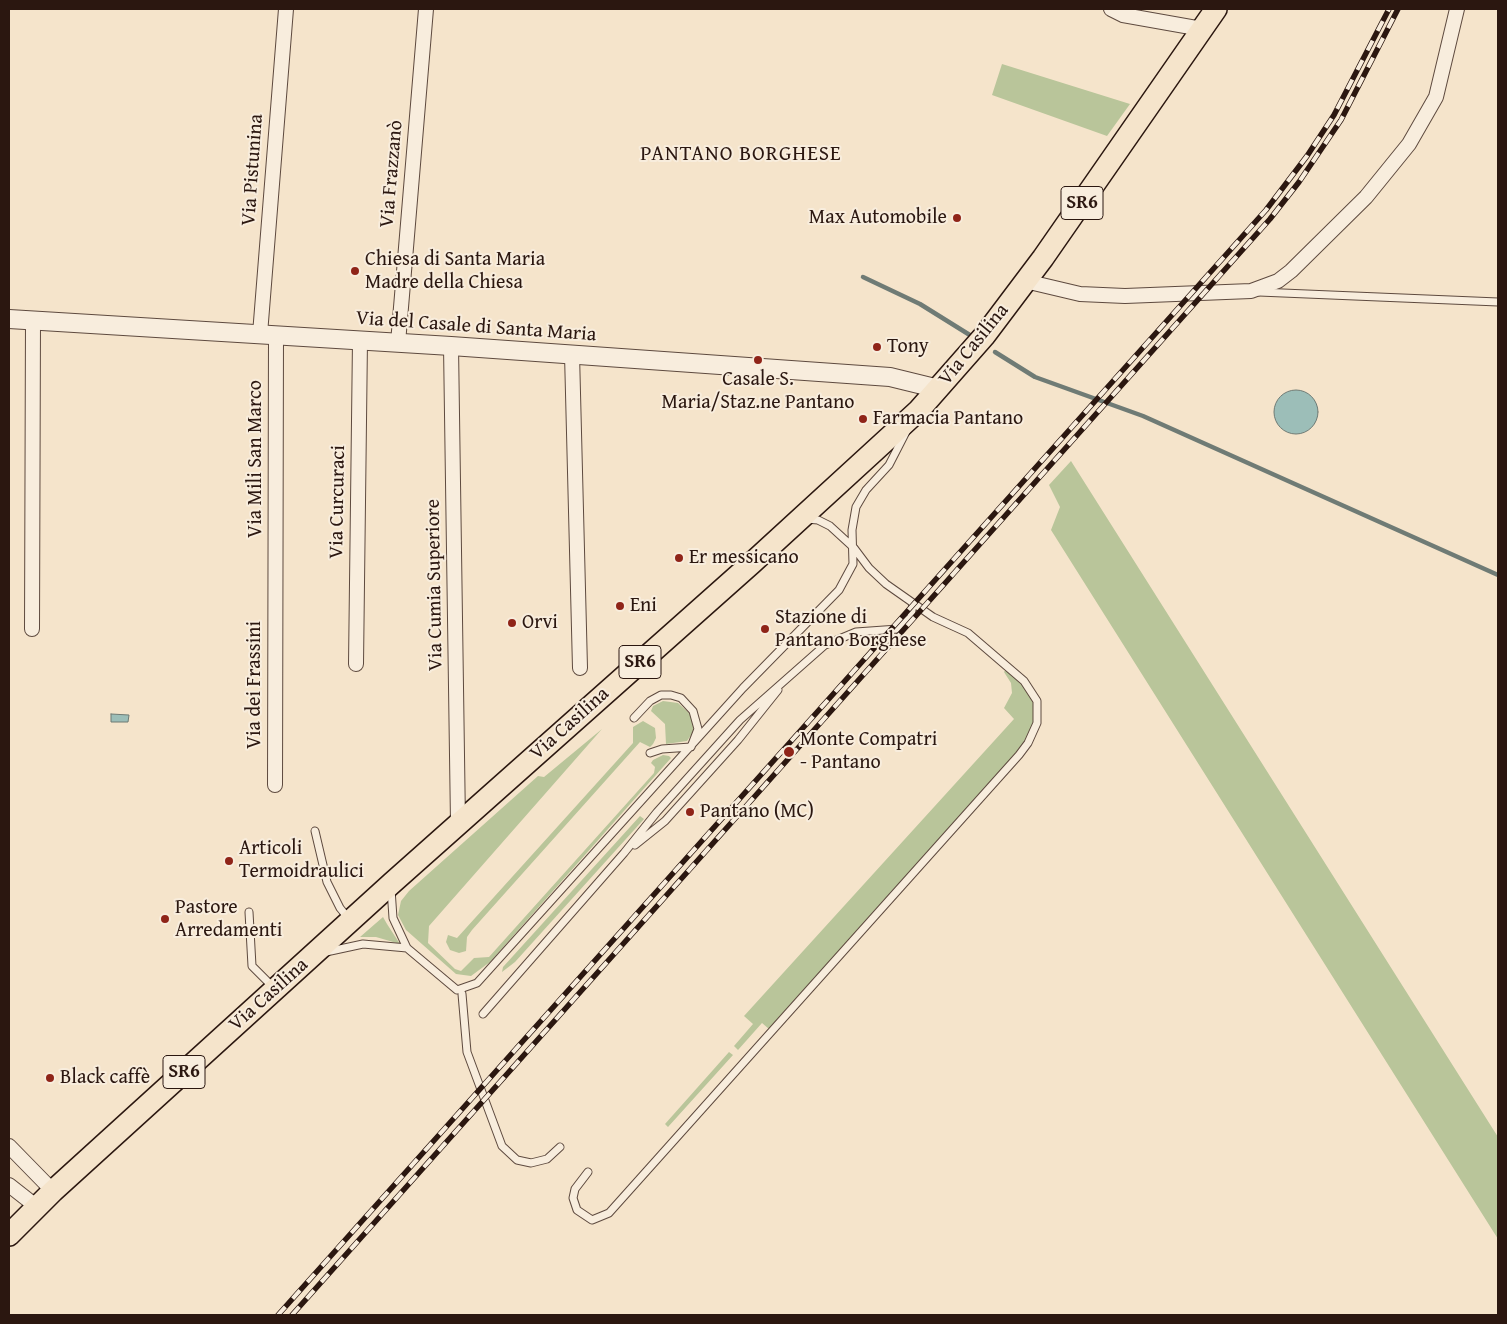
<!DOCTYPE html>
<html>
<head>
<meta charset="utf-8">
<style>
  body { margin:0 }
  #map { position:relative; width:1507px; height:1324px; overflow:hidden; background:#f5e4cb; font-family:"Gentium Book Plus",serif }
  canvas { display:block }
  .frame { position:absolute; inset:0; border:10px solid #2b1710; pointer-events:none }
</style>
</head>
<body>
<div id="map">
<canvas width="1507" height="1324"></canvas>
<div class="frame"></div>
</div>
<script>
const c = document.querySelector('canvas').getContext('2d');
c.lineJoin = 'round';
function fillPath(path, color) {
  c.fillStyle = color;
  c.fill(path, 'evenodd');
}
function toPath(rows) {
  const path = new Path2D();
  for (const r of rows) {
    if (r.length === 3) {
      path.moveTo(r[0] + r[2], r[1]);
      path.arc(r[0], r[1], r[2], 0, 2 * Math.PI);
      continue;
    }
    path.moveTo(r[0], r[1]);
    for (let i = 2; i < r.length; i += 2) path.lineTo(r[i], r[i + 1]);
  }
  return path;
}
function trace(path, color, width, dash) {
  c.strokeStyle = color;
  c.lineWidth = width;
  c.lineCap = dash ? 'butt' : 'round';
  c.setLineDash(dash || []);
  c.stroke(path);
}
function label(font, color, halo, rows, align = 'center') {
  c.font = font + ' "Gentium Book Plus",serif';
  c.lineWidth = 4;
  c.setLineDash([]);
  c.textBaseline = 'middle';
  c.strokeStyle = halo;
  c.fillStyle = color;
  for (const [text, x, y, turn = 0] of rows) {
    c.save();
    c.translate(x, y);
    c.rotate((+turn || 0) * Math.PI / 180);
    c.textAlign = isNaN(turn) ? turn : align;
    if (halo) c.strokeText(text, 0, 0);
    c.fillText(text, 0, 0);
    c.restore();
  }
}
const green = toPath([
  [1002,64,1130,104,1107,136,992,95],
  [1071,461,1498,1137,1498,1239,1051,530,1060,507,1049,485],
  [1006,669,1031,692,1037,712,1028,740,769,1029,762,1023,738,1050,734,1046,753,1024,744,1016,1014,719,1004,708,1012,693,1011,683,1004,672],
  [663,701,678,703,689,713,693,723,693,732,687,741,666,744,665,724,651,711,653,706],
  [643,721,655,728,656,738,653,744,650,747,640,742,472,930,467,937,466,951,459,953,450,950,446,942,448,935,457,938,633,743,633,727],
  [602,729,429,926,428,943,455,969,461,971,474,958,489,957,654,773,655,767,651,763,653,760,663,755,669,756,671,758,490,962,471,976,456,974,406,930,398,915,401,901,409,891,538,776,544,777],
  [640,816,644,819,515,962,502,972,503,967],
  [383,917,387,924,400,944,376,937,360,937],
  [729,1052,733,1055,668,1127,665,1124]
]);
const water = toPath([
  [1296,412,22],
  [111,714,129,715,128,722,111,722,111,714]
]);
const stream = toPath([
  [863,277,920,304,973,337],
  [995,352,1035,377,1143,416,1498,575]
]);
const service = toPath([
  [1259,292,1498,302],
  [634,718,650,701,661,695,671,695,681,698,693,711,698,729,691,747,662,749,650,753],
  [315,831,327,882,340,908,349,919],
  [635,845,665,821,738,740,778,690],
  [391,889,393,918,407,948,457,990,477,983,743,688,839,590,853,564,852,530,856,507,866,490,889,465,907,430],
  [249,912,252,966,273,987],
  [326,952,363,944,407,948],
  [462,994,467,1052,502,1146,517,1160,531,1163,547,1159,560,1147],
  [483,1014,624,853,657,812,740,720,825,645,856,632,898,629,911,617,913,603],
  [588,1172,575,1189,573,1198,577,1210,592,1220,609,1213,1019,755,1028,743,1037,723,1037,701,1024,681,968,633,933,617,886,584,869,568,854,548,830,526,818,520,806,519]
]);
const minor = toPath([
  [1111,9,1123,15,1202,29],
  [1025,281,1080,294,1125,296,1251,291,1278,281,1291,271,1366,197,1409,144,1436,97,1457,9],
  [260,334,286,9],
  [398,343,426,9],
  [451,346,458,823],
  [572,354,580,668],
  [32,629,33,320],
  [356,664,360,340],
  [275,785,276,335],
  [9,1146,53,1191],
  [9,1185,37,1207]
]);
const tertiary = toPath([
  [9,319,451,346,890,377,939,389]
]);
const primary = toPath([
  [9,1235,53,1191,392,883,752,563,919,410,985,335,1043,258,1216,9]
]);
const rail = toPath([
  [278,1315,1266,210,1307,156,1334,115,1389,9],
  [292,1315,1270,219,1299,182,1341,120,1398,9]
]);
const markers = [
  [957,218,5,"#8f2418"],
  [355,271,5,"#8f2418"],
  [877,347,5,"#8f2418"],
  [758,360,5,"#8f2418"],
  [863,419,5,"#8f2418"],
  [679,558,5,"#8f2418"],
  [620,606,5,"#8f2418"],
  [512,623,5,"#8f2418"],
  [765,629,5,"#8f2418"],
  [789,752,6,"#8f2418"],
  [690,812,5,"#8f2418"],
  [229,861,5,"#8f2418"],
  [165,919,5,"#8f2418"],
  [50,1078,5,"#8f2418"]
];
const shields = [
  [1082,203,42],
  [640,662,42],
  [184,1072,42]
];
const shieldNames = [
  ["SR6",1082,203],
  ["SR6",640,662],
  ["SR6",184,1072]
];
const streetNames = [
  ["Via Pistunina",253,170,-86],
  ["Via Frazzanò",392,174,-85],
  ["Via del Casale di Santa Maria",476,327,4],
  ["Via Casilina",974,345,-51],
  ["Via Mili San Marco",256,459,-90],
  ["Via Curcuraci",338,502,-89],
  ["Via Cumia Superiore",435,585,-91],
  ["Via dei Frassini",255,685,-90],
  ["Via Casilina",570,724,-42],
  ["Via Casilina",269,995,-42]
];
const poiNames = [
  ["Max Automobile",947,218,"right"],
  ["Chiesa di Santa Maria",365,260],
  ["Madre della Chiesa",365,283],
  ["Tony",887,347],
  ["Casale S.",758,380,"center"],
  ["Maria/Staz.ne Pantano",758,403,"center"],
  ["Farmacia Pantano",873,419],
  ["Er messicano",689,558],
  ["Eni",630,606],
  ["Stazione di",775,618],
  ["Pantano Borghese",775,641],
  ["Orvi",522,623],
  ["Monte Compatri",800,740],
  ["- Pantano",800,763],
  ["Pantano (MC)",700,812],
  ["Articoli",239,849],
  ["Termoidraulici",239,872],
  ["Pastore",175,908],
  ["Arredamenti",175,931],
  ["Black caffè",60,1078]
];
const neighbourhoodNames = [
  ["PANTANO BORGHESE",741,155]
];
fillPath(green, '#b9c59a');
fillPath(water, '#9cbeb8');
trace(water, '#6f7b75', 1);
trace(stream, '#6f7b75', 4.5);
trace(service, '#5e4a3f', 9);
trace(minor, '#5e4a3f', 16);
trace(tertiary, '#5e4a3f', 20);
trace(primary, '#2b1710', 24);
trace(service, '#f8eddd', 7);
trace(minor, '#f8eddd', 14);
trace(tertiary, '#f8eddd', 18);
trace(primary, '#f5e4cb', 21);
trace(rail, '#2b1710', 5.5);
trace(rail, '#f8eddd', 4, [11]);
for (const [x, y, r, color] of markers) {
  const dot = new Path2D();
  dot.arc(x, y, r, 0, 2 * Math.PI);
  c.fillStyle = color;
  c.fill(dot);
  trace(dot, '#f8eddd', 2);
}
for (const [x, y, w] of shields) {
  const box = new Path2D();
  box.roundRect(x - w / 2, y - 16.5, w, 33, 4);
  c.fillStyle = '#f8eddd';
  c.fill(box);
  trace(box, '#2b1710', 1);
}
label('bold 19px', '#2b1710', null, shieldNames);
label('20px', '#2b1710', '#f8eddd', streetNames);
label('20px', '#2b1710', '#f8eddd', poiNames, 'left');
c.letterSpacing = '1px';
label('21px', '#2b1710', '#f8eddd', neighbourhoodNames);
c.letterSpacing = '0px';
</script>
</body>
</html>
